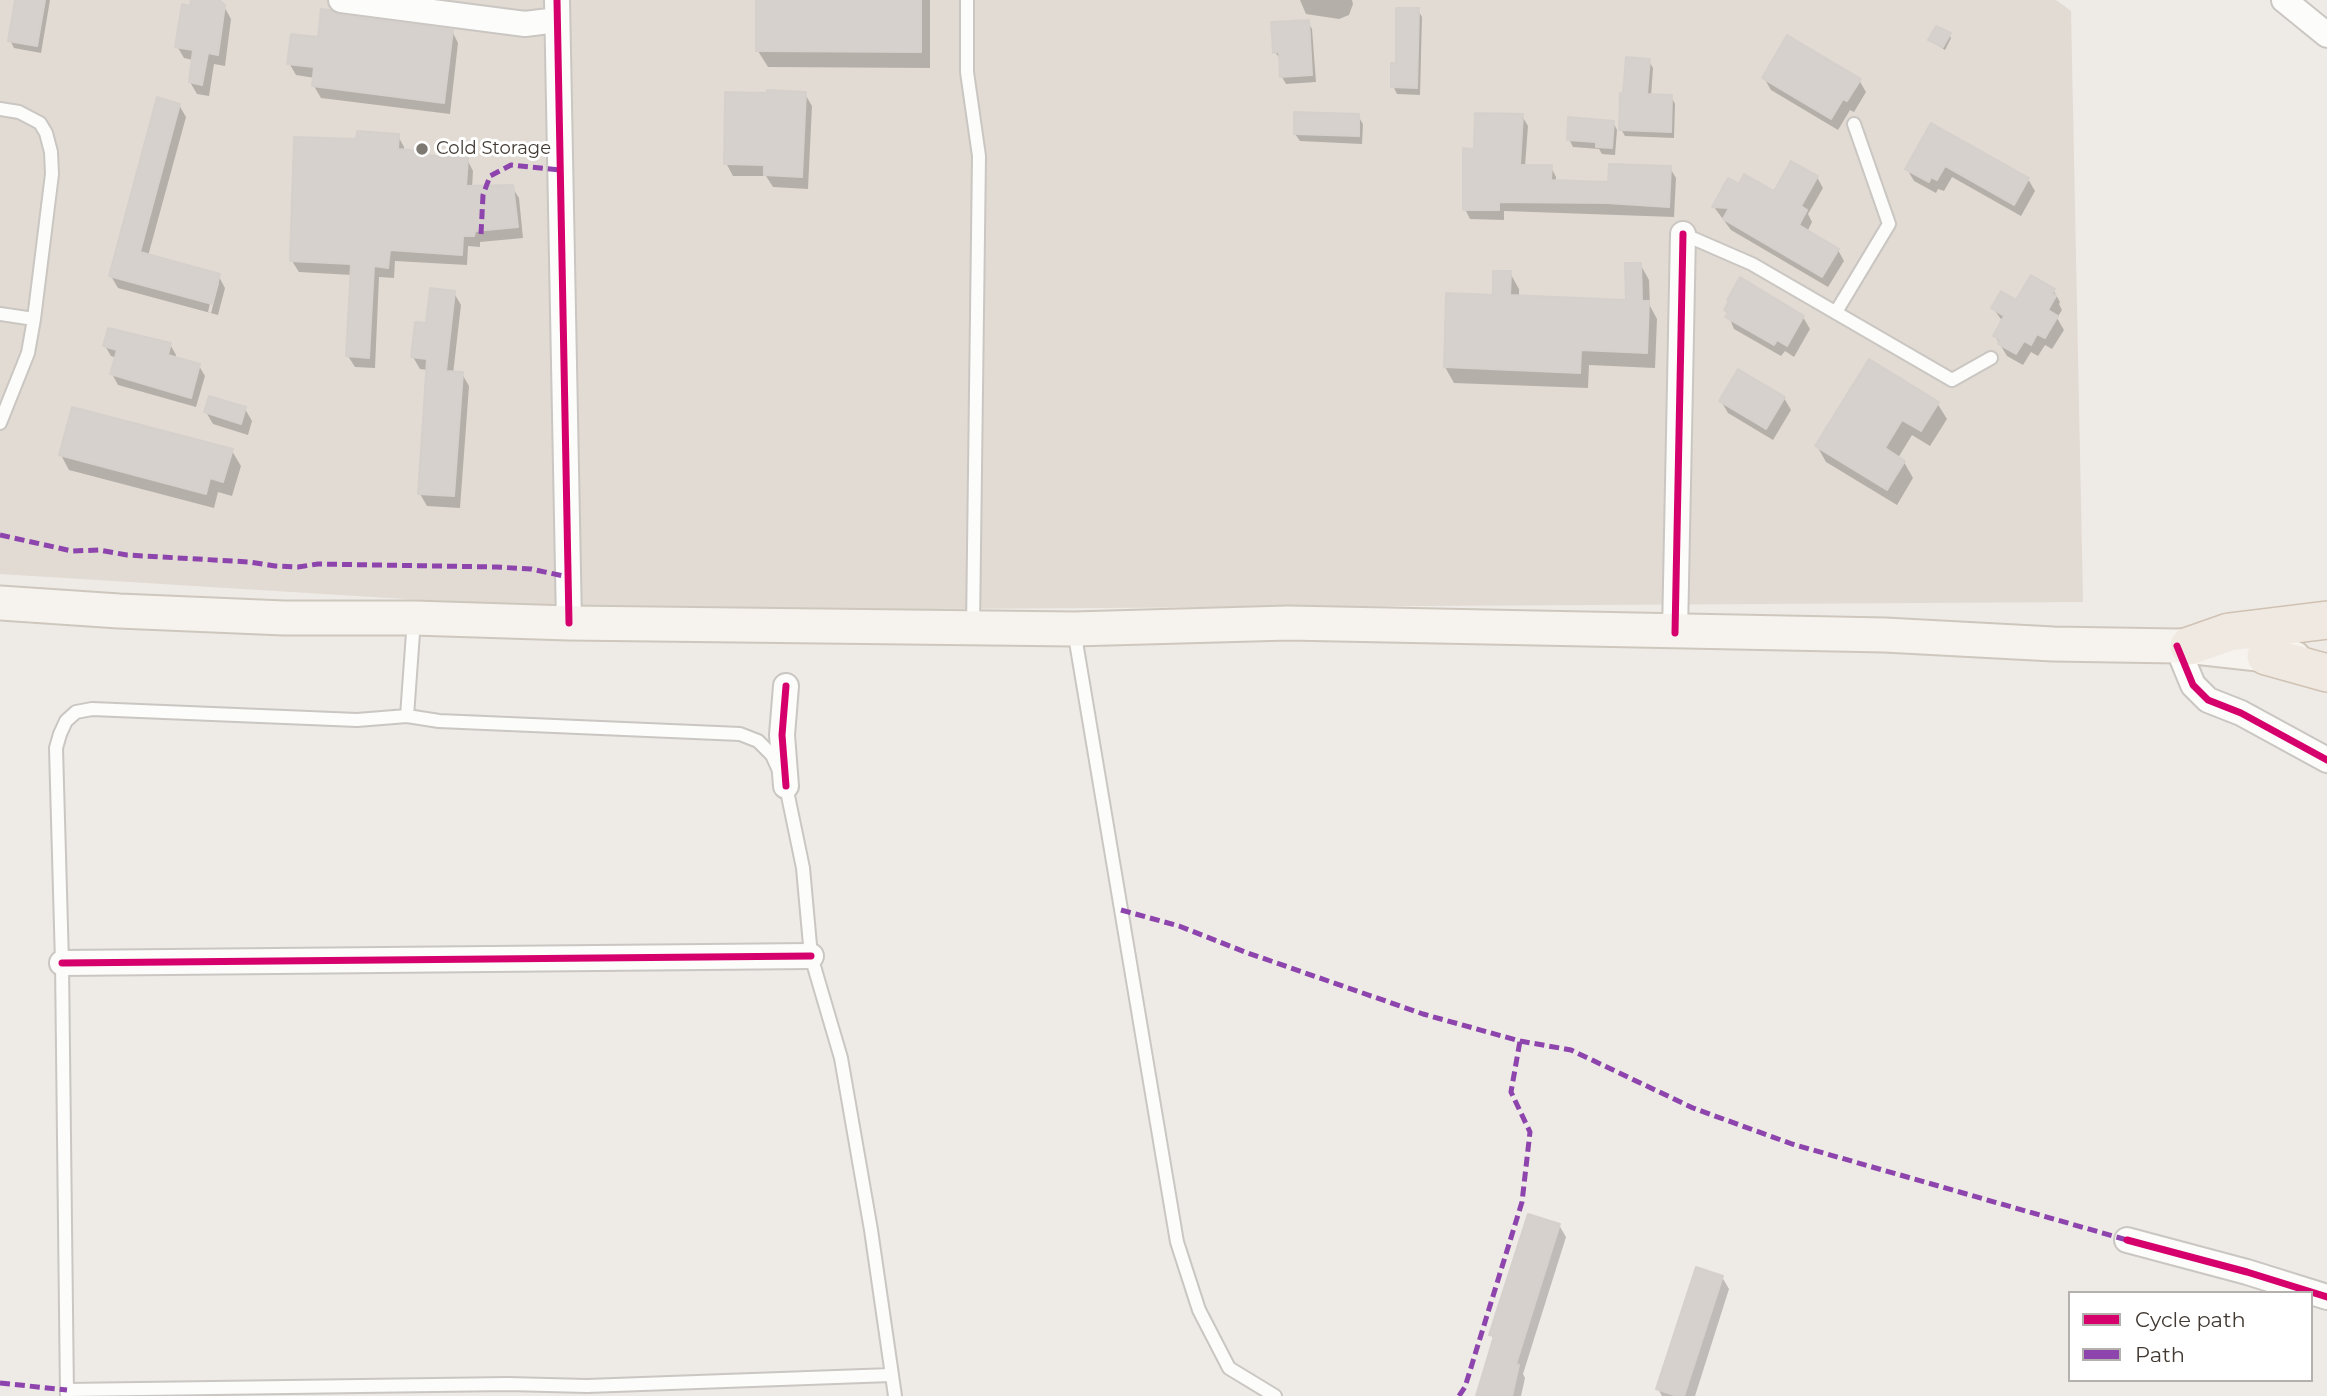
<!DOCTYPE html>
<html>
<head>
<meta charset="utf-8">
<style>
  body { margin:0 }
  #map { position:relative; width:2327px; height:1396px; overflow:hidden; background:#eeeae6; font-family:Montserrat,sans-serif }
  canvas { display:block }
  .legend { position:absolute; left:2068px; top:1291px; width:245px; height:91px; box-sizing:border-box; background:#fff; border:2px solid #b3b0ad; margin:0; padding:9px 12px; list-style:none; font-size:21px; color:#423a33 }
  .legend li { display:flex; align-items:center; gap:14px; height:35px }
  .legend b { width:35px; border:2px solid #b3b0ad }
</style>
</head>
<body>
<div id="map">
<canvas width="2327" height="1396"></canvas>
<ul class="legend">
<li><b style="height:9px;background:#d6006c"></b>Cycle path</li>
<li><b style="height:9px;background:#8e44ad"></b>Path</li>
</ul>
</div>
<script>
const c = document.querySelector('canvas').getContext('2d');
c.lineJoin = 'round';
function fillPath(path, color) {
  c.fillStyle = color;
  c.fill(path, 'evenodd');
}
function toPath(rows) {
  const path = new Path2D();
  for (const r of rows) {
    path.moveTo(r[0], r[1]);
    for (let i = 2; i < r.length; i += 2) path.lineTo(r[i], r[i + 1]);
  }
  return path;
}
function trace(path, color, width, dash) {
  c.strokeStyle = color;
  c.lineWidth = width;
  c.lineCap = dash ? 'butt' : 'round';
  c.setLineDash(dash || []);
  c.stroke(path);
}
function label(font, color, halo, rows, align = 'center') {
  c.font = font + ' Montserrat,sans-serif';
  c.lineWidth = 6;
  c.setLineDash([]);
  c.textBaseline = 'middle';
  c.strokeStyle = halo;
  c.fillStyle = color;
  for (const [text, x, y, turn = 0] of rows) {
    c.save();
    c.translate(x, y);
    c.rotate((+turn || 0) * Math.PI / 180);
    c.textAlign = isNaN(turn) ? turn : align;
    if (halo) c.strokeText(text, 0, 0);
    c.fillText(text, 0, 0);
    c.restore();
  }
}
const residential = toPath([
  [0,0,2056,0,2071,11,2083,602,600,611,0,574]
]);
const shadow = toPath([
  [17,0,50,0,41,53,14,48,10,40],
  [193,0,221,1,231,19,225,66,214,64,209,96,197,94,190,82,193,60,184,58,177,46],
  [758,0,930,0,930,68,768,67,758,51],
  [1300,0,1352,0,1353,4,1349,15,1339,19,1306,14],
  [1418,10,1422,17,1420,95,1397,94,1393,86],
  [339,16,452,31,458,43,450,114,321,98,314,86,315,78,296,75,289,63,319,39],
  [1308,22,1312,29,1316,82,1286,84,1282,77,1281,60,1275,52],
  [1949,35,1951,38,1945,50,1930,40],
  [1649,61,1653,68,1651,96,1671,96,1675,104,1674,138,1625,136,1621,129],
  [1764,78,1859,80,1866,92,1854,112,1850,110,1838,130,1771,90],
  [805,94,812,106,808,189,773,187,766,176,733,176,726,163],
  [179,105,186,117,148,256,218,275,225,288,218,315,118,288,111,276],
  [215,283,219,283,211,313,208,312],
  [1358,116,1363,124,1362,144,1300,141,1295,134],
  [1522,116,1528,126,1525,166,1551,167,1556,177,1556,182,1610,183,1670,168,1676,178,1674,217,1504,211,1504,220,1470,219,1465,209,1476,150],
  [1613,122,1617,130,1615,155,1602,154,1599,149,1573,147,1569,139],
  [1932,125,2028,179,2035,191,2021,216,1952,177,1944,191,1938,189,1936,193,1914,181,1907,169],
  [398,136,404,147,404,151,421,153,424,157,467,159,473,171,472,188,512,187,519,198,523,238,480,242,480,247,468,246,467,265,395,261,394,278,379,277,375,368,355,367,348,356,352,275,299,272,292,261,358,140],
  [1817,177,1823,188,1808,214,1812,222,1807,232,1838,250,1844,261,1828,287,1731,230,1714,207,1729,181,1739,186,1775,193],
  [1640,264,1649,280,1650,306,1657,319,1655,368,1589,365,1588,388,1454,383,1445,367,1510,273,1519,289,1519,298,1628,302],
  [2053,290,2060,302,2059,304,2062,310,2057,318,2064,330,2052,349,2045,345,2038,356,2031,352,2023,365,2007,356,1995,336,2003,322,1993,308,2017,303],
  [454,293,461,305,453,374,462,374,469,386,460,508,427,506,420,494,428,370,420,369,413,357,427,325],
  [1726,310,1803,317,1810,329,1794,357,1785,351,1781,356,1734,329],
  [170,344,176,355,175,359,199,366,205,376,196,407,118,385,112,374,117,358,111,356,105,346],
  [1784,398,1791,410,1773,440,1728,413,1721,401],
  [1937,403,1947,419,1930,446,1912,435,1898,458,1904,462,1913,478,1897,505,1826,462,1817,446],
  [245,409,252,421,248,435,213,424,206,412],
  [232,451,241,466,232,496,218,492,214,508,69,470,61,455],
  [1559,1225,1566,1237,1523,1374,1525,1378,1521,1396,1478,1396,1494,1340,1491,1335],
  [1722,1277,1729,1289,1695,1396,1662,1396,1658,1389]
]);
const building = toPath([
  [15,0,45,0,37,46,8,41,15,0],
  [191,0,219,0,225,5,218,55,208,53,202,85,189,82,193,50,175,47,182,4,190,6,191,0],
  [756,0,921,0,921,52,756,51,756,0],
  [1396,8,1419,8,1417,88,1391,87,1391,63,1396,63,1396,8],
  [321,9,330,10,339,15,453,30,444,103,312,86,314,67,287,64,291,34,318,37,321,9],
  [1309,20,1312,75,1280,77,1279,52,1273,53,1271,22,1309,20],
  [1936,26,1951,33,1943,47,1928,40,1936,26],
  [1787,35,1861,79,1847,101,1843,99,1831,119,1762,78,1787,35],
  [1626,57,1650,59,1647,94,1672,95,1671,132,1619,130,1620,93,1623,93,1626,57],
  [767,90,806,92,802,177,764,175,764,165,724,164,725,92,767,93,767,90],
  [157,97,180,104,140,252,220,274,212,304,109,276,157,97],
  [1294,112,1359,114,1359,136,1294,134,1294,112],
  [1475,113,1523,114,1520,165,1552,165,1551,180,1608,182,1609,164,1671,166,1669,207,1607,203,1499,202,1499,210,1463,210,1463,148,1474,149,1475,113],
  [1568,117,1614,121,1612,148,1596,147,1596,142,1567,140,1568,117],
  [1931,123,2029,178,2014,205,1945,166,1937,180,1931,177,1929,182,1905,169,1931,123],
  [357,131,399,134,398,149,422,151,422,155,468,158,466,186,513,185,518,227,475,231,474,236,463,236,462,255,390,250,388,268,374,266,369,358,346,356,351,264,290,261,294,137,356,139,357,131],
  [1791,161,1818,176,1801,206,1807,210,1799,225,1839,249,1822,277,1723,219,1729,208,1712,207,1728,178,1739,184,1744,174,1774,191,1791,161],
  [1625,263,1641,263,1642,301,1649,301,1647,353,1581,350,1580,373,1444,367,1446,293,1493,295,1493,271,1511,271,1510,295,1626,300,1625,263],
  [2031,275,2055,289,2052,293,2056,296,2048,310,2058,316,2045,338,2037,334,2031,345,2024,341,2016,354,1998,344,2000,340,1993,336,2004,316,1991,308,2001,291,2016,300,2031,275],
  [1740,277,1804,316,1787,346,1777,340,1774,345,1725,317,1728,313,1724,310,1729,301,1727,300,1740,277],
  [430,288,455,291,446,371,463,372,454,496,418,494,427,359,411,357,415,322,426,323,430,288],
  [108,328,171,343,168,355,200,364,191,398,110,374,117,350,103,346,108,328],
  [1869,359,1939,402,1921,431,1902,420,1885,448,1905,461,1887,490,1815,446,1869,359],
  [1738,369,1785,397,1766,429,1719,401,1738,369],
  [209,396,246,407,241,424,204,412,209,396],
  [72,407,233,449,223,482,210,478,206,494,59,455,72,407],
  [1528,1214,1560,1224,1516,1364,1519,1365,1512,1396,1476,1396,1494,1336,1489,1335,1528,1214],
  [1696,1267,1723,1276,1684,1396,1677,1396,1656,1389,1696,1267]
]);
const lane = toPath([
  [967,0,967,72,979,156,973,627],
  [0,109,19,112,40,123,46,133,51,152,52,174,34,319,28,353,0,423],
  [1683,234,1752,264,1952,380,1991,358],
  [1836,312,1889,224,1854,124],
  [0,314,34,319],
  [1074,630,1177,1242,1199,1310,1229,1368,1275,1396],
  [407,716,439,721,740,734,758,741,772,755,786,786,803,868,811,956,841,1058,871,1230,895,1396],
  [67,1390,508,1384,587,1386,891,1375],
  [67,1396,62,963,56,748,60,734,66,721,76,712,92,709,357,720,407,716,414,619]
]);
const street = toPath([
  [341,0,525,24,557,20],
  [557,0,569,623],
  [2284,0,2327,35],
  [1675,633,1683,234],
  [2177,646,2193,685,2208,700,2241,713,2327,760],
  [786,686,782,735,786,786],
  [62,963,811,956],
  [2127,1240,2247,1272,2327,1297]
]);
const secondary = toPath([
  [0,603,119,611,284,618,414,618,569,623,1074,629,1288,623,1885,635,2053,644,2177,646,2216,644],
  [2195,647,2294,658]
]);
const primary = toPath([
  [2189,646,2229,632,2327,620],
  [2266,656,2327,673]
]);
const quiet = toPath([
  [481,234,483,195,490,176,511,165,560,170],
  [0,535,72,551,99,550,127,555,249,562,275,566,298,567,318,564,496,567,531,569,568,577],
  [1121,910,1179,926,1245,952,1423,1014,1520,1041,1571,1050,1693,1108,1792,1144,2127,1240],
  [0,1383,67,1390],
  [1459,1396,1465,1387,1522,1202,1530,1132,1511,1092,1520,1041]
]);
const cycleway = toPath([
  [557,0,569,623],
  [1675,633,1683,234],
  [2177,646,2193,685,2208,700,2241,713,2327,760],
  [786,686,782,735,786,786],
  [62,963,811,956],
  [2127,1240,2247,1272,2327,1297]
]);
const markers = [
  [422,149,7,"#7e7872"]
];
const poiNames = [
  ["Cold Storage",436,149]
];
fillPath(residential, '#e2dbd3');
fillPath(shadow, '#0003');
fillPath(building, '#d6d1cd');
trace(building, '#d6d0cc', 2);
trace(lane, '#cac6c2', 16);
trace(street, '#cac6c2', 28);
trace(secondary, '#cec7be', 37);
trace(primary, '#d0c2b3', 40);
trace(lane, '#fcfcfb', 12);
trace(street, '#fcfcfb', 24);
trace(secondary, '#f6f2ed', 33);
trace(primary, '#f0e9e2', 37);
trace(quiet, '#8e44ad', 5, [10, 5]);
trace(cycleway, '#d6006c', 7);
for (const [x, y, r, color] of markers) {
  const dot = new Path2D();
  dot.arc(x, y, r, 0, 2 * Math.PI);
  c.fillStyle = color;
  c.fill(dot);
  trace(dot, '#fff', 2.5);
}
label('18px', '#423a33', '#fff', poiNames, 'left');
</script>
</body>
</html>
